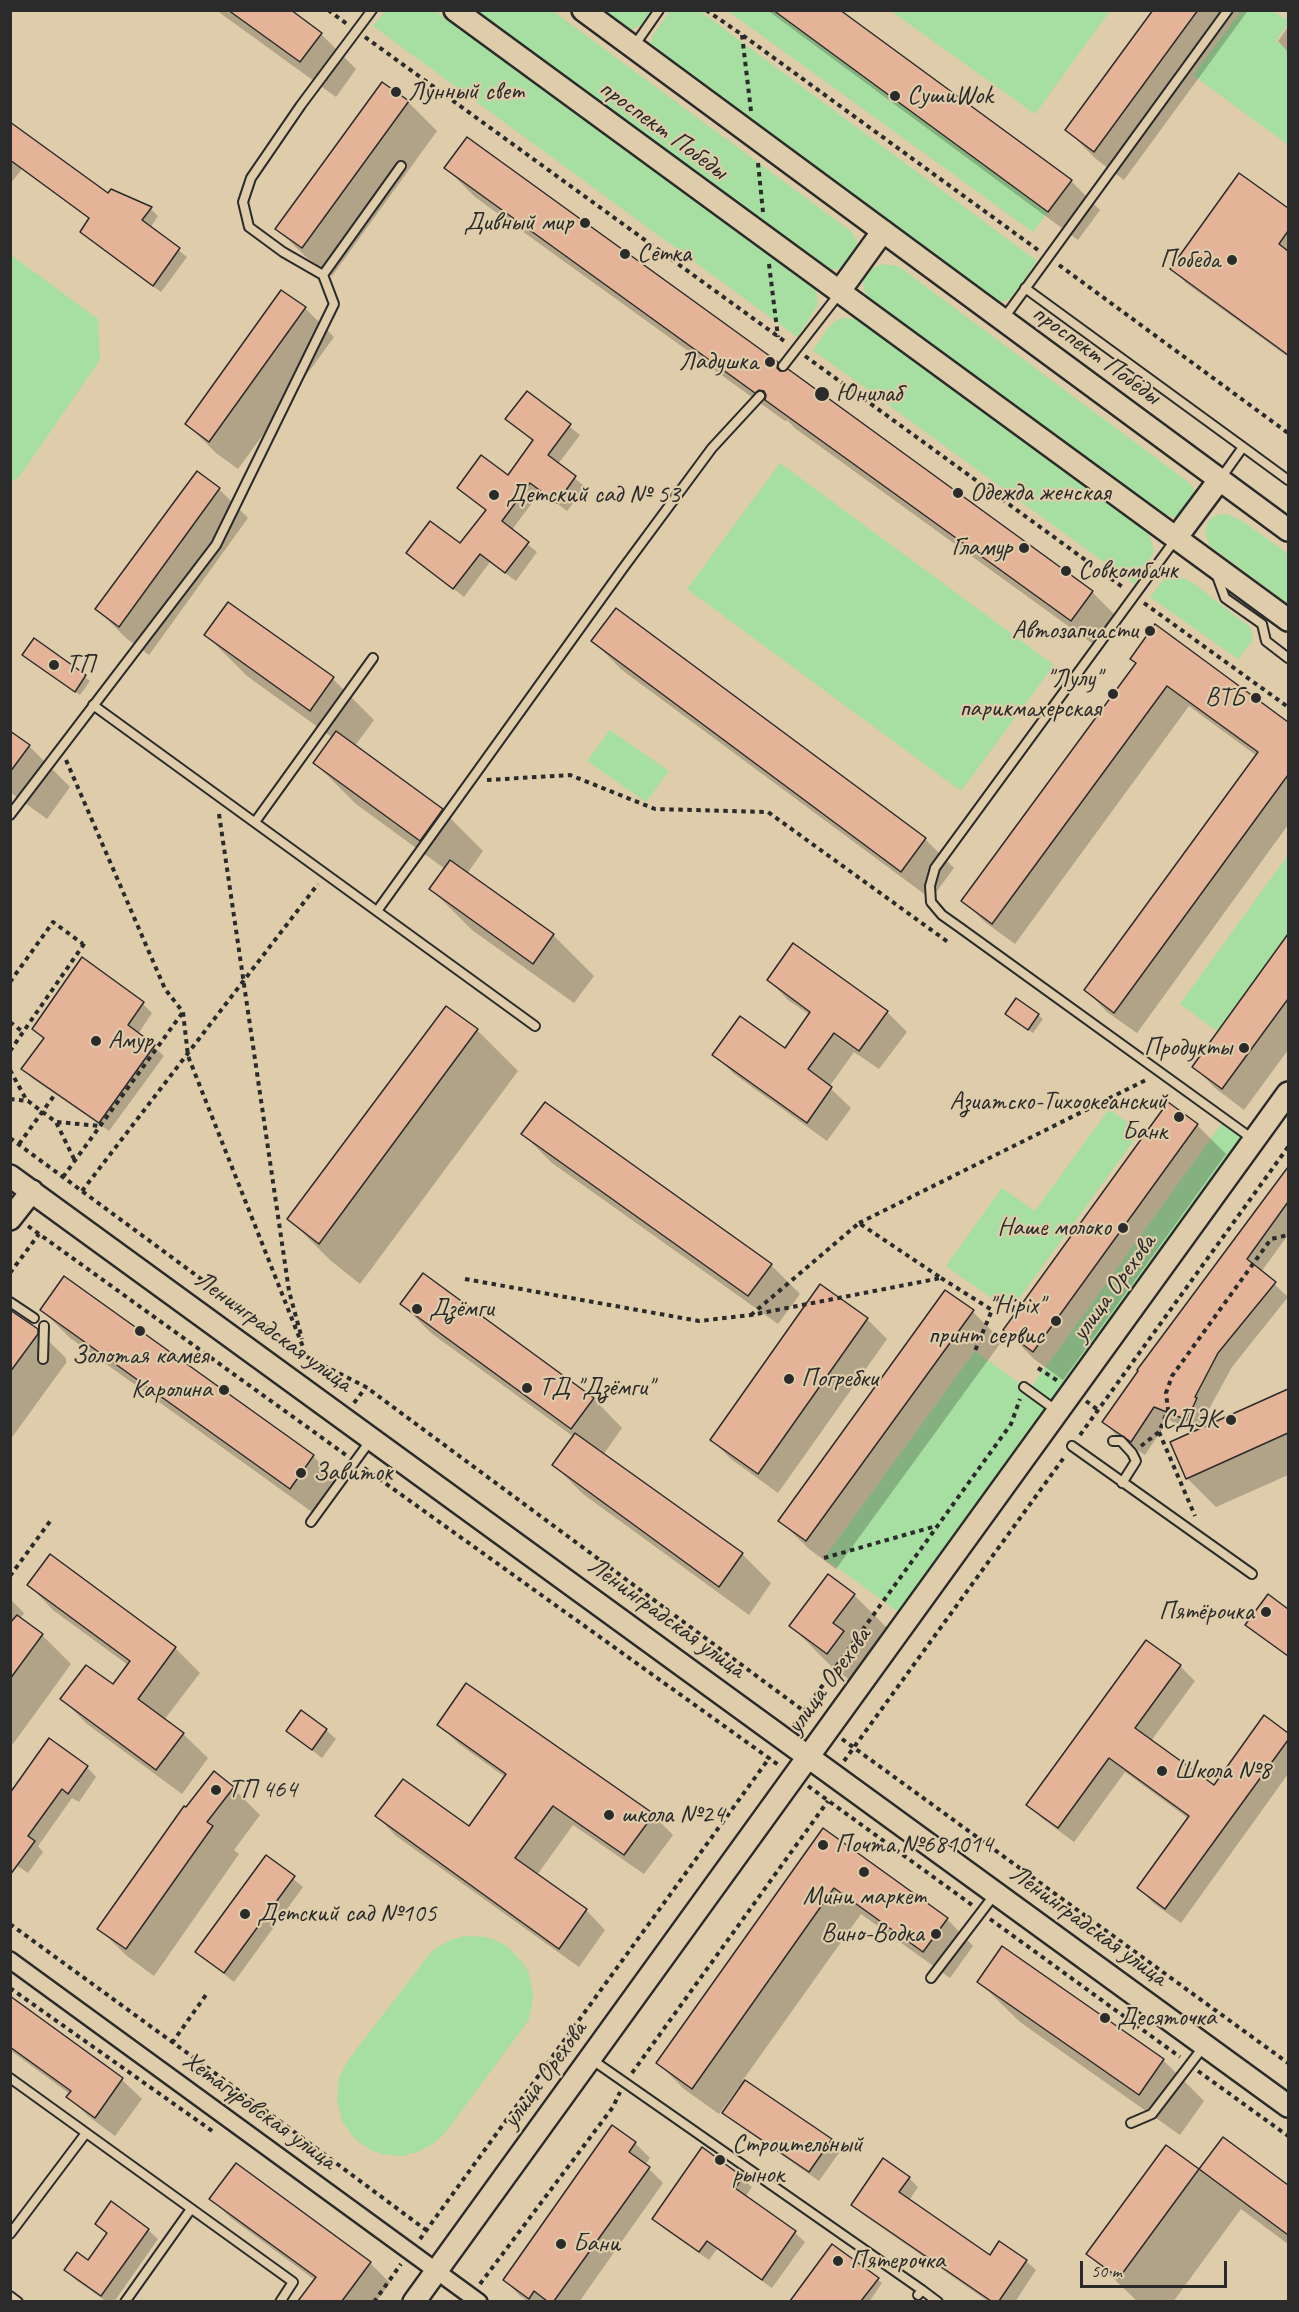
<!DOCTYPE html>
<html>
<head>
<meta charset="utf-8">
<style>
  body { margin:0 }
  #map { position:relative; width:1299px; height:2312px; overflow:hidden; background:#deccaa; font-family:Caveat,sans-serif }
  canvas { display:block }
  .frame { position:absolute; inset:0; border:12px solid #2b2b2b; pointer-events:none }
  .scale { position:absolute; left:1080px; top:2261px; width:147px; height:27px; box-sizing:border-box; border:3px solid #2b2b2b; border-top:0; padding-left:8px; font-size:18px; line-height:21px; white-space:nowrap; color:#2b2b2b; -webkit-text-stroke:4px #deccaa; paint-order:stroke }
</style>
</head>
<body>
<div id="map">
<canvas width="1299" height="2312"></canvas>
<div class="frame"></div>
<div class="scale">50 m</div>
</div>
<script>
const c = document.querySelector('canvas').getContext('2d');
c.lineJoin = 'round';
function fillPath(path, color) {
  c.fillStyle = color;
  c.fill(path, 'evenodd');
}
function toPath(rows) {
  const path = new Path2D();
  for (const r of rows) {
    path.moveTo(r[0], r[1]);
    for (let i = 2; i < r.length; i += 2) path.lineTo(r[i], r[i + 1]);
  }
  return path;
}
function trace(path, color, width, dash) {
  c.strokeStyle = color;
  c.lineWidth = width;
  c.lineCap = dash ? 'butt' : 'round';
  c.setLineDash(dash || []);
  c.stroke(path);
}
function label(font, color, halo, rows, align = 'center') {
  c.font = font + ' Caveat,sans-serif';
  c.lineWidth = 4.5;
  c.setLineDash([]);
  c.textBaseline = 'middle';
  c.strokeStyle = halo;
  c.fillStyle = color;
  for (const [text, x, y, turn = 0] of rows) {
    c.save();
    c.translate(x, y);
    c.rotate((+turn || 0) * Math.PI / 180);
    c.textAlign = isNaN(turn) ? turn : align;
    if (halo) c.strokeText(text, 0, 0);
    c.fillText(text, 0, 0);
    c.restore();
  }
}
const green = toPath([
  [385,11,435,11,806,280,816,290,818,305,797,337,373,26],
  [473,11,553,11,852,232,857,242,855,257,843,268,832,270,826,266],
  [590,11,651,11,641,25,625,33],
  [670,11,700,11,1037,261,1011,298,999,304,650,48,652,37],
  [728,11,773,11,1048,212,1033,232],
  [891,11,1110,11,1035,114],
  [1241,11,1273,11,1288,21,1288,24,1276,41,1288,50,1288,145,1193,75],
  [11,255,98,319,100,360,19,477,11,482],
  [882,264,898,266,1187,481,1193,487,1195,499,1184,515,1172,517,1157,510,872,301,864,291,863,280,873,268],
  [843,318,860,319,1141,524,1149,533,1154,552,1134,584,813,350,829,327,837,320],
  [780,463,1054,665,961,791,687,589],
  [1225,514,1241,520,1288,554,1288,604,1209,545,1205,532,1208,522,1214,516],
  [1180,577,1193,583,1251,628,1253,640,1238,659,1150,597,1164,579],
  [610,730,669,771,646,802,587,761],
  [1288,855,1288,934,1217,1031,1180,1004],
  [1109,1109,1140,1132,1010,1311,946,1266,1002,1188,1035,1211],
  [1222,1123,1247,1142,908,1619,824,1558,975,1351,1029,1390],
  [464,1936,486,1937,498,1941,508,1947,522,1962,528,1971,533,1991,532,2006,528,2021,445,2133,433,2144,418,2152,402,2156,381,2154,371,2150,355,2139,342,2121,337,2099,339,2077,349,2059,432,1951,450,1940]
]);
const shadow = toPath([
  [216,10,288,10,321,34,356,69,336,97],
  [767,10,838,10,1071,181,1100,210,1078,240],
  [1154,10,1247,12,1124,180,1096,159,1067,130],
  [1288,27,1288,52,1278,41],
  [408,102,437,131,332,276,306,257,277,229],
  [10,133,108,195,111,191,151,209,158,216,150,228,187,257,161,292,89,239,82,231,91,219,22,169,10,184],
  [446,168,777,364,785,371,1092,592,1121,621,1100,649,796,429,787,420,785,421,475,197],
  [1240,175,1288,210,1288,357,1186,283,1172,268],
  [305,308,334,337,238,469,216,453,187,424],
  [527,393,580,435,558,464,585,487,567,511,541,491,511,531,537,552,516,581,490,562,464,597,408,553,461,545,487,511,459,488,508,477,534,442,507,419],
  [197,473,219,489,248,518,149,655,126,638,97,609],
  [228,604,333,679,374,720,354,747,442,810,483,851,467,874,553,935,594,976,574,1003,472,930,431,889,445,869,356,804,315,763,333,738,247,676,206,635],
  [616,610,925,839,954,868,931,899,622,670,593,641],
  [1156,626,1288,723,1288,825,1137,1033,1107,1012,1086,990,1257,756,1189,706,1015,944,985,922,963,901,1137,664],
  [34,640,90,681,80,695,29,659],
  [10,732,29,746,70,787,47,819,10,792],
  [1288,937,1288,1050,1244,1110,1215,1088,1194,1067],
  [769,980,887,1012,907,1032,879,1069,854,1052,829,1087,851,1108,827,1141,734,1074,714,1054,785,1050,810,1015,788,1000],
  [143,1004,152,1013,138,1034,164,1056,109,1131,33,1079,23,1069,44,1039,34,1029],
  [1038,1015,1043,1019,1033,1033,1011,1018],
  [477,1030,518,1071,360,1284,330,1260,289,1219],
  [1168,1104,1197,1125,1226,1154,1063,1380,1034,1359,1005,1330],
  [523,1134,771,1265,800,1294,778,1324,552,1163],
  [1288,1169,1288,1235,1261,1272,1288,1297,1232,1367,1208,1411,1210,1413,1202,1430,1288,1391,1288,1475,1216,1507,1187,1478,1198,1431,1168,1420,1145,1455,1117,1436,1104,1422],
  [423,1275,594,1399,622,1428,603,1455,742,1554,771,1583,749,1615,583,1494,554,1465,574,1437,431,1333,402,1304],
  [820,1286,867,1319,887,1339,778,1493,731,1459,712,1440],
  [945,1292,973,1312,1002,1341,836,1569,809,1549,780,1521],
  [42,1310,313,1456,341,1485,319,1517,70,1338],
  [10,1314,37,1330,66,1358,66,1363,10,1440],
  [29,1585,175,1648,200,1673,164,1720,183,1734,208,1758,182,1794,87,1724,62,1699,113,1686,128,1665,53,1610],
  [854,1595,895,1636,874,1664,884,1673,869,1694,832,1667,791,1626],
  [1268,1596,1288,1611,1288,1657,1247,1625],
  [10,1599,24,1613,20,1619,42,1635,71,1664,13,1744,10,1742],
  [1180,1666,1195,1681,1151,1741,1214,1787,1265,1717,1288,1735,1288,1774,1181,1923,1153,1903,1139,1888,1189,1819,1125,1772,1074,1842,1043,1819,1028,1805],
  [467,1685,653,1815,673,1835,644,1874,573,1825,537,1875,586,1910,605,1930,579,1967,396,1836,377,1816,470,1828,505,1777,459,1744,439,1725],
  [326,1730,336,1739,322,1758,288,1731],
  [87,1767,96,1777,79,1802,72,1798,38,1846,43,1852,28,1873,10,1861,10,1795],
  [233,1788,260,1815,234,1850,239,1854,154,1976,127,1956,99,1929,186,1809],
  [824,1830,947,1919,973,1946,950,1978,861,1914,743,2080,831,2140,841,2150,819,2181,734,2122,724,2113,740,2089,738,2088,719,2114,684,2089,658,2063],
  [266,1857,303,1887,234,1982,197,1952],
  [979,1982,1163,2060,1204,2101,1180,2135,1020,2022],
  [10,1998,122,2080,142,2099,115,2136,88,2116,68,2097,70,2094,10,2050],
  [1223,2139,1288,2187,1288,2244,1241,2209,1173,2302,1138,2302,1088,2254,1167,2147,1199,2171],
  [635,2143,650,2158,645,2165,663,2183,579,2302,529,2302,519,2295,505,2280],
  [742,2178,752,2187,745,2197,795,2233,805,2242,772,2288,717,2249,709,2260,663,2228,654,2218],
  [909,2178,918,2187,909,2201,990,2257,1026,2261,1036,2270,1015,2302,989,2302,862,2214,853,2205],
  [211,2199,370,2263,390,2283,376,2302,299,2302,315,2280,231,2218],
  [97,2224,148,2230,158,2239,114,2302,107,2302,76,2280,66,2270,89,2262,108,2235],
  [833,2246,882,2283,869,2302,792,2302]
]);
const building = toPath([
  [228,10,291,10,322,33,300,62,228,10],
  [773,10,840,10,1072,180,1048,212,773,10],
  [1153,10,1198,10,1094,152,1065,130,1153,10],
  [382,82,409,101,302,248,275,229,382,82],
  [10,122,108,193,111,189,152,207,142,220,180,248,153,286,80,232,89,218,10,160,10,122],
  [467,137,778,362,777,368,780,371,788,369,1093,591,1071,621,765,400,766,395,764,391,759,390,755,393,444,168,467,137],
  [1239,173,1288,208,1288,231,1279,244,1288,251,1288,355,1170,269,1239,173],
  [281,290,306,307,209,442,185,424,281,290],
  [527,391,571,424,548,455,576,476,557,503,530,483,502,521,529,542,505,573,480,554,453,589,406,553,430,521,460,543,486,510,457,488,481,455,508,475,533,440,505,419,527,391],
  [197,471,220,488,119,627,95,609,197,471],
  [228,602,334,677,310,711,204,635,228,602],
  [616,608,926,838,901,872,591,641,616,608],
  [1155,624,1288,722,1288,775,1114,1013,1084,990,1258,752,1167,686,992,924,961,901,1136,663,1130,659,1155,624],
  [34,638,86,675,75,692,22,655,34,638],
  [10,731,30,745,10,772,10,731],
  [336,731,443,809,420,841,313,763,336,731],
  [450,860,554,934,533,964,429,889,450,860],
  [1288,934,1288,999,1222,1089,1192,1067,1288,934],
  [793,943,888,1011,859,1051,834,1033,808,1069,832,1087,807,1123,712,1055,740,1016,785,1048,810,1012,767,980,793,943],
  [82,957,144,1002,128,1025,155,1045,99,1123,21,1069,44,1038,32,1029,82,957],
  [1016,998,1039,1014,1028,1030,1005,1014,1016,998],
  [446,1006,478,1029,319,1244,287,1219,446,1006],
  [545,1102,772,1264,748,1296,521,1134,545,1102],
  [1168,1102,1198,1124,1033,1352,1003,1330,1168,1102],
  [1288,1167,1288,1202,1247,1259,1276,1282,1218,1353,1195,1397,1197,1398,1187,1420,1154,1407,1131,1442,1102,1422,1138,1371,1137,1370,1288,1167],
  [423,1273,594,1398,571,1429,400,1304,423,1273],
  [64,1276,314,1455,290,1489,40,1310,64,1276],
  [820,1284,868,1318,758,1474,710,1440,820,1284],
  [945,1290,974,1310,806,1541,778,1521,945,1290],
  [10,1310,38,1329,38,1334,10,1372,10,1310],
  [1288,1389,1288,1433,1186,1479,1170,1442,1288,1389],
  [575,1433,743,1553,719,1587,552,1465,575,1433],
  [50,1554,176,1647,138,1699,184,1733,156,1770,60,1699,86,1665,113,1684,130,1661,27,1585,50,1554],
  [828,1574,855,1594,833,1623,844,1631,827,1654,789,1626,828,1574],
  [1268,1594,1288,1609,1288,1656,1245,1625,1268,1594],
  [17,1615,43,1634,10,1679,10,1623,17,1615],
  [1146,1640,1181,1665,1135,1728,1214,1785,1264,1715,1288,1733,1288,1740,1165,1909,1137,1888,1189,1816,1109,1758,1058,1828,1026,1805,1146,1640],
  [466,1683,654,1814,624,1855,553,1806,515,1858,587,1909,559,1949,375,1816,403,1779,469,1826,506,1774,437,1725,466,1683],
  [301,1710,327,1729,312,1750,286,1731,301,1710],
  [49,1738,88,1766,68,1794,62,1789,28,1836,35,1841,10,1875,10,1793,49,1738],
  [214,1771,234,1787,207,1822,213,1826,126,1949,97,1929,184,1806,186,1807,214,1771],
  [823,1828,948,1918,923,1952,834,1888,692,2089,656,2063,823,1828],
  [266,1855,295,1876,224,1973,195,1952,266,1855],
  [1002,1946,1164,2059,1139,2095,977,1982,1002,1946],
  [10,1996,123,2078,95,2118,66,2097,71,2091,10,2047,10,1996],
  [745,2080,832,2139,809,2172,722,2113,745,2080],
  [612,2125,636,2142,629,2152,650,2167,554,2301,547,2301,534,2291,529,2299,503,2280,612,2125],
  [1223,2137,1288,2185,1288,2235,1199,2169,1223,2137],
  [1166,2145,1199,2169,1119,2278,1086,2254,1166,2145],
  [702,2147,743,2177,735,2188,796,2231,762,2280,707,2241,699,2252,652,2219,702,2147],
  [883,2158,910,2177,899,2192,990,2255,999,2241,1027,2260,999,2301,991,2301,851,2205,883,2158],
  [236,2163,371,2262,342,2301,298,2301,316,2277,209,2199,236,2163],
  [111,2201,149,2229,101,2296,64,2270,77,2252,88,2260,107,2233,95,2224,111,2201],
  [832,2244,879,2278,861,2301,790,2301,832,2244]
]);
const path = toPath([
  [328,10,347,24],
  [706,10,741,34,1038,250],
  [742,35,751,111],
  [365,37,787,343],
  [758,163,763,212],
  [769,264,778,337],
  [1059,265,1288,433],
  [805,356,1124,588],
  [1144,603,1288,707],
  [66,760,165,989,183,1012,188,1056,307,1357],
  [487,780,570,775,655,809,768,812,948,942],
  [219,814,289,1291,302,1339],
  [10,982,53,922,83,944],
  [10,1022,23,1032],
  [10,1051,86,941],
  [10,1070,27,1101],
  [10,1099,28,1101,56,1122,75,1161],
  [57,1122,100,1126],
  [10,1138,307,1357,366,1387,812,1717],
  [19,1144,56,1093],
  [63,1177,183,1012],
  [82,1191,318,884],
  [859,1223,1148,1079],
  [28,1226,346,1455],
  [10,1273,39,1234],
  [941,1278,992,1310,975,1351],
  [465,1279,699,1321,751,1315,941,1278,859,1223,751,1315],
  [1038,1368,1058,1381],
  [1086,1401,1098,1410],
  [354,1403,366,1387],
  [1159,1432,1195,1516],
  [1080,1435,1288,1147],
  [1141,1446,1159,1432,1168,1410,1166,1393,1172,1376,1271,1239,1288,1235],
  [364,1468,780,1766],
  [824,1558,936,1526],
  [10,1576,51,1520],
  [794,1725,1011,1424,1020,1399],
  [842,1739,1288,2063],
  [844,1761,1065,1456],
  [808,1786,972,1905],
  [990,1919,1180,2057],
  [10,1924,223,2079,426,2230],
  [10,1988,215,2133],
  [172,2043,208,1992],
  [1198,2071,1288,2136],
  [632,2073,828,1801],
  [420,2239,770,1757],
  [480,2284,613,2107,620,2092],
  [374,2302,401,2264]
]);
const lane = toPath([
  [372,10,301,105,251,178,243,202,249,227,283,252,323,275,401,166],
  [634,46,659,10],
  [1025,288,1243,447,1221,478],
  [1004,318,1228,10],
  [783,366,839,294],
  [1243,447,1288,480],
  [1175,540,935,868,930,886,931,902,942,915,959,927,1254,1140],
  [1217,576,1225,598,1262,624,1266,641,1288,658],
  [93,705,535,1026],
  [10,815,216,545,334,304,323,275],
  [255,822,373,658],
  [377,911,624,567,712,448,760,396],
  [10,1302,34,1318],
  [43,1359,44,1326],
  [1024,1387,1057,1411],
  [1113,1441,1121,1441,1132,1453,1136,1461,1122,1483],
  [1072,1446,1252,1574],
  [311,1522,370,1441],
  [931,1978,995,1894],
  [591,2059,922,2290,918,2295],
  [10,2078,293,2282,280,2302],
  [1131,2123,1152,2114,1204,2046],
  [10,2234,86,2133],
  [922,2290,938,2302],
  [10,2296,18,2302],
  [125,2302,191,2209]
]);
const street = toPath([
  [10,1960,479,2302]
]);
const secondary = toPath([
  [455,10,1288,620],
  [583,10,1288,530],
  [839,292,883,231],
  [1176,538,1220,479],
  [10,1176,1288,2106],
  [10,1219,32,1191],
  [414,2302,1288,1093]
]);
const markers = [
  [396,92,6,"#2b2b2b"],
  [895,96,6,"#2b2b2b"],
  [585,223,6,"#2b2b2b"],
  [625,254,6,"#2b2b2b"],
  [1232,260,6,"#2b2b2b"],
  [770,362,6,"#2b2b2b"],
  [822,394,8,"#2b2b2b"],
  [958,493,6,"#2b2b2b"],
  [494,495,6,"#2b2b2b"],
  [1024,548,6,"#2b2b2b"],
  [1066,571,6,"#2b2b2b"],
  [1150,631,6,"#2b2b2b"],
  [54,665,6,"#2b2b2b"],
  [1113,694,6,"#2b2b2b"],
  [1256,698,6,"#2b2b2b"],
  [96,1041,6,"#2b2b2b"],
  [1244,1048,6,"#2b2b2b"],
  [1179,1117,6,"#2b2b2b"],
  [1123,1228,6,"#2b2b2b"],
  [417,1309,6,"#2b2b2b"],
  [1056,1321,6,"#2b2b2b"],
  [140,1331,6,"#2b2b2b"],
  [789,1379,6,"#2b2b2b"],
  [527,1388,6,"#2b2b2b"],
  [224,1390,6,"#2b2b2b"],
  [1231,1420,6,"#2b2b2b"],
  [301,1473,6,"#2b2b2b"],
  [1266,1612,6,"#2b2b2b"],
  [1162,1771,6,"#2b2b2b"],
  [216,1790,6,"#2b2b2b"],
  [609,1815,6,"#2b2b2b"],
  [823,1845,6,"#2b2b2b"],
  [864,1872,6,"#2b2b2b"],
  [245,1914,6,"#2b2b2b"],
  [936,1934,6,"#2b2b2b"],
  [1105,2018,6,"#2b2b2b"],
  [720,2160,6,"#2b2b2b"],
  [561,2244,6,"#2b2b2b"],
  [838,2261,6,"#2b2b2b"]
];
const poiNames = [
  ["Лунный свет",408,92],
  ["СушиWok",907,96],
  ["Дивный мир",573,223,"right"],
  ["Сетка",637,254],
  ["Победа",1220,260,"right"],
  ["Ладушка",758,362,"right"],
  ["Юнилаб",836,394],
  ["Одежда женская",970,493],
  ["Детский сад № 53",506,495],
  ["Гламур",1012,548,"right"],
  ["Совкомбанк",1078,571],
  ["Автозапчасти",1138,631,"right"],
  ["ТП",66,665],
  ["\"Лулу\"",1101,679,"right"],
  ["парикмахерская",1101,709,"right"],
  ["ВТБ",1244,698,"right"],
  ["Амур",108,1041],
  ["Продукты",1232,1048,"right"],
  ["Азиатско-Тихоокеанский",1167,1102,"right"],
  ["Банк",1167,1132,"right"],
  ["Наше молоко",1111,1228,"right"],
  ["\"Hipix\"",1044,1306,"right"],
  ["принт сервис",1044,1336,"right"],
  ["Дзёмги",429,1309],
  ["Золотая камея",140,1356,"center"],
  ["Погребки",801,1379],
  ["ТД \"Дзёмги\"",539,1388],
  ["Каролина",212,1390,"right"],
  ["СДЭК",1219,1420,"right"],
  ["Завиток",313,1473],
  ["Пятёрочка",1254,1612,"right"],
  ["Школа №8",1174,1771],
  ["ТП 464",228,1790],
  ["школа №24",621,1815],
  ["Почта №681014",835,1845],
  ["Мини маркет",864,1897,"center"],
  ["Детский сад №105",257,1914],
  ["Вино-Водка",924,1934,"right"],
  ["Десяточка",1117,2018],
  ["Строительный",732,2145],
  ["рынок",732,2175],
  ["Бани",573,2244],
  ["Пятерочка",850,2261]
];
const streetNames = [
  ["проспект Победы",663,130,36],
  ["проспект Победы",1096,355,36],
  ["улица Орехова",1114,1288,-54],
  ["Ленинградская улица",273,1332,36],
  ["Ленинградская улица",666,1618,36],
  ["улица Орехова",829,1681,-54],
  ["Ленинградская улица",1088,1926,36],
  ["улица Орехова",545,2075,-54],
  ["Хетагуровская улица",259,2111,36]
];
fillPath(green, '#a7dea1');
fillPath(shadow, '#0003');
fillPath(building, '#e5b397');
trace(building, '#2b2b2b', 1.5);
trace(lane, '#2b2b2b', 12);
trace(street, '#2b2b2b', 20);
trace(secondary, '#2b2b2b', 26);
trace(path, '#2b2b2b', 4, [4.5, 4.5]);
trace(lane, '#deccaa', 8);
trace(street, '#deccaa', 15);
trace(secondary, '#deccaa', 21);
for (const [x, y, r, color] of markers) {
  const dot = new Path2D();
  dot.arc(x, y, r, 0, 2 * Math.PI);
  c.fillStyle = color;
  c.fill(dot);
  trace(dot, '#deccaa', 2);
}
label('26px', '#2b2b2b', '#deccaa', poiNames, 'left');
label('26px', '#2b2b2b', '#deccaa', streetNames);
</script>
</body>
</html>
